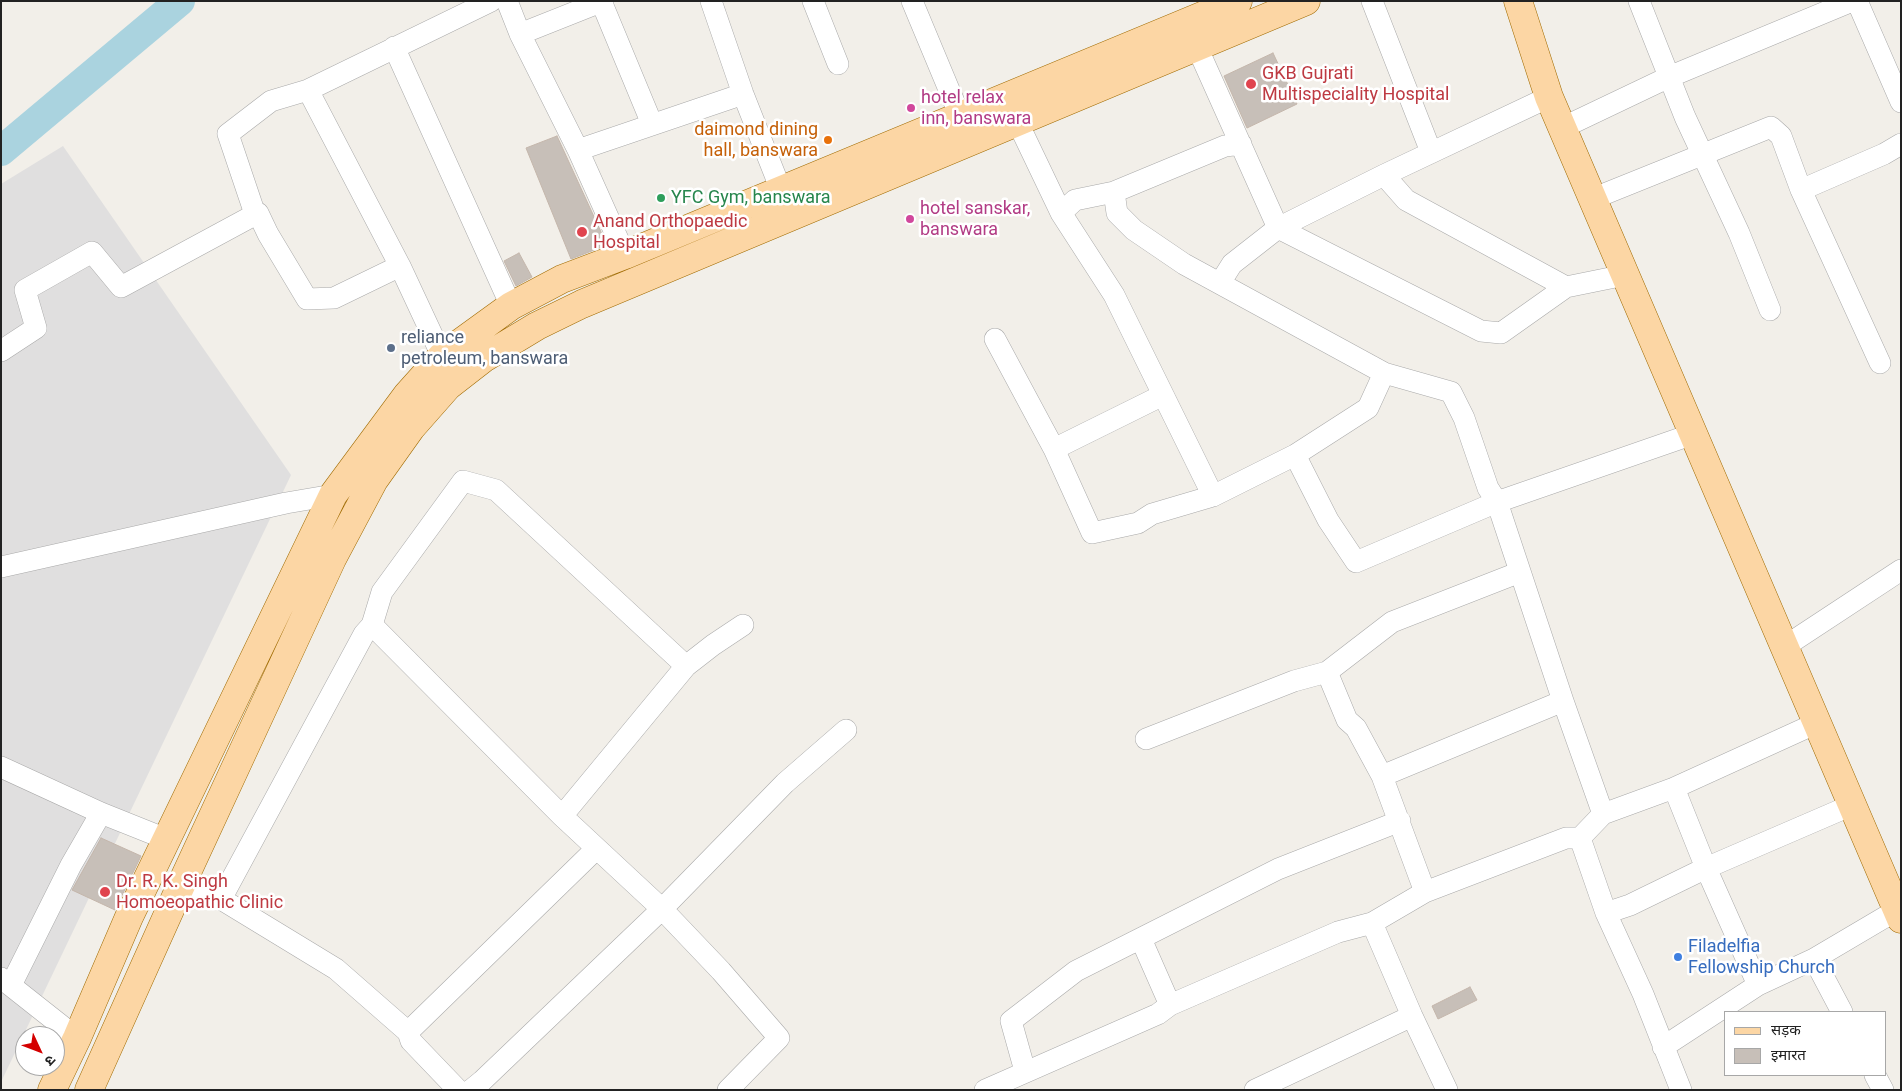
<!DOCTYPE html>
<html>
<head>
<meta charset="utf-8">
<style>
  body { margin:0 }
  #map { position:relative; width:1902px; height:1091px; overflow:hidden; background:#f2efe9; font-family:Roboto,"Noto Sans Devanagari",sans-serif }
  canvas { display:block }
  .frame { position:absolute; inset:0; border:2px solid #222; pointer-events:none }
  .legend { position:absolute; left:1724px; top:1011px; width:162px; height:65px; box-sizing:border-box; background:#fff; border:1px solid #a7a7a7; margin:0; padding:6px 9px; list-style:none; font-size:15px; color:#222 }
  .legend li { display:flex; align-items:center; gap:10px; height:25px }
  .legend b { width:25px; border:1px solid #a7a7a7 }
  .north { position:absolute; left:15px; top:1026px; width:50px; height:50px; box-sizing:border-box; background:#fff; border:1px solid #a7a7a7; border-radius:50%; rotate:133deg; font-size:14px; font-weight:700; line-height:20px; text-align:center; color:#222 }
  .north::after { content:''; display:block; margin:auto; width:18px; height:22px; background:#d40000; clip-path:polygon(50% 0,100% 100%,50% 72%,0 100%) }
</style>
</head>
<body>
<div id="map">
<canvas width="1902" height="1091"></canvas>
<div class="frame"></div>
<ul class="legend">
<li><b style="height:6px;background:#fcd6a4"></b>सड़क</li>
<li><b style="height:14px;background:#c7bfb8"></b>इमारत</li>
</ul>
<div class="north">उ</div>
</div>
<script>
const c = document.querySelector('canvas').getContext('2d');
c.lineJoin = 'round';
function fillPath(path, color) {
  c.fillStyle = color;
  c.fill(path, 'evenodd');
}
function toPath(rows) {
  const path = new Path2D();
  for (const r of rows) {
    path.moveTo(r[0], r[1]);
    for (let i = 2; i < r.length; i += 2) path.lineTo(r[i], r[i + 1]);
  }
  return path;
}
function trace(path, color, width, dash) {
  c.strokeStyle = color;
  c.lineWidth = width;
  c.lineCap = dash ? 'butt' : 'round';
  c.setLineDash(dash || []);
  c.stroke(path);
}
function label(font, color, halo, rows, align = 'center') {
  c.font = font + ' Roboto,sans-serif';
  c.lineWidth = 5;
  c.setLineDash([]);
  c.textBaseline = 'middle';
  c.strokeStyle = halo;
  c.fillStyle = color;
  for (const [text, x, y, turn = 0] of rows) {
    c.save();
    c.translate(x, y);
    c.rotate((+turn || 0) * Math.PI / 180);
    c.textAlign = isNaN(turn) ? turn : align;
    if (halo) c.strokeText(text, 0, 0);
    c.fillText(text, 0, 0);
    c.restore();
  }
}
const residential = toPath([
  [63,146,291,475,1,1082,1,184]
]);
const river = toPath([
  [1,151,180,1]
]);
const building = toPath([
  [1273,53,1297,104,1247,128,1224,76,1273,53],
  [557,136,607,245,571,259,526,148,557,136],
  [519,253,532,277,516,286,504,261,519,253],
  [101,838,141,856,115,910,72,890,101,838],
  [1470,987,1477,1000,1438,1019,1432,1006,1470,987]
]);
const minor = toPath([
  [507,1,520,34,578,150,625,255],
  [601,1,652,124],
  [711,1,743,94,781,190],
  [813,1,838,64],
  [912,1,960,116],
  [1372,1,1431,152],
  [1639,1,1685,117,1739,233,1770,310],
  [1857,1,1901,102],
  [520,34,603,1],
  [394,47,511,306],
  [1197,47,1278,228,1481,331,1501,333,1566,287,1625,275],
  [308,90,400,266,442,356],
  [1017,121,1061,213,1114,295,1213,496],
  [1562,128,1669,77,1852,1],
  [578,150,743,94],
  [1384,175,1406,200,1566,287],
  [1801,190,1884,154,1901,144],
  [1114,192,1117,213,1134,230,1184,264,1384,373,1451,392,1464,418,1488,488,1497,502,1563,701,1603,814],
  [1592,199,1771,127,1781,136,1801,190,1880,363],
  [1061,213,1075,200,1114,192,1225,146,1241,144],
  [255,214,228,134,271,101,308,90,491,1],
  [1220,283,1232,264,1278,228,1384,175,1549,97],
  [995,339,1054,449,1092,533,1138,523,1152,514,1213,496,1295,455,1368,408,1384,373],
  [1,351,36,328,25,290,92,252,121,287,258,213,268,234,307,299,334,298,400,266],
  [1054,449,1163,395],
  [1295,455,1328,520,1356,562,1497,502,1693,434],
  [1,567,286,503,333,495],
  [372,625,562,816,662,909,721,971,779,1038,728,1090],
  [1784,647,1901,570],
  [1327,672,1347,720,1356,728,1382,776,1425,892],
  [1146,739,1294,681,1327,672,1392,622,1520,572],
  [1,767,101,813,166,839],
  [1382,776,1563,701],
  [1674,788,1706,868,1758,985],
  [562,816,686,666,713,645,743,625],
  [1580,838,1606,913,1643,994,1681,1090],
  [182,883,221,899,336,969,408,1032,411,1041,458,1090],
  [221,899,364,634,372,625,382,592,463,481,496,490,686,666],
  [1606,913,1630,905,1706,868,1852,805],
  [1372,923,1412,1016,1447,1090],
  [1141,939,1170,1005],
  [1814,959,1842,1012],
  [1,978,77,1038],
  [11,985,71,865,101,813],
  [408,1032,596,849],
  [1663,1047,1758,985,1814,959,1897,910,1901,910],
  [1025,1071,1011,1021,1076,971,1278,869,1400,821],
  [1875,1075,1883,1090],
  [471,1090,482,1081,662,909,785,783,846,730],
  [985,1090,1158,1014,1170,1005,1338,932,1372,923,1425,892,1566,838,1580,838,1603,814,1674,788,1819,722],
  [1255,1090,1412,1016]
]);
const major = toPath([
  [1518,1,1549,97,1901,919],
  [52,1090,77,1038,129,917,333,495,407,395,442,356,511,306,562,279,625,255,1238,1],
  [89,1090,182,883,332,559,374,480,411,428,448,386,484,358,537,326,582,304,1306,1]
]);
const markers = [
  [1251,84,6,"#e0444e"],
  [911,108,5,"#d1479c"],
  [828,140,5,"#e8710a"],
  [661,198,5,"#2e9e5b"],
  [910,219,5,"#d1479c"],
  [582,232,6,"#e0444e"],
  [391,348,5,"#5c6f8a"],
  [105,892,6,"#e0444e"],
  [1678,957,5,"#3f7fe0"]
];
const healthNames = [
  ["GKB Gujrati",1262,74],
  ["Multispeciality Hospital",1262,95],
  ["Anand Orthopaedic",593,222],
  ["Hospital",593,243],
  ["Dr. R. K. Singh",116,882],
  ["Homoeopathic Clinic",116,903]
];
const hotelNames = [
  ["hotel relax",921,98],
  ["inn, banswara",921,119],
  ["hotel sanskar,",920,209],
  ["banswara",920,230]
];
const foodNames = [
  ["daimond dining",818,130],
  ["hall, banswara",818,151]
];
const leisureNames = [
  ["YFC Gym, banswara",671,198]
];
const serviceNames = [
  ["reliance",401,338],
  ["petroleum, banswara",401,359]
];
const shopNames = [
  ["Filadelfia",1688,947],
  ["Fellowship Church",1688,968]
];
fillPath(residential, '#e0dfdf');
trace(river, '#aad3df', 30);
fillPath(building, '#c7bfb8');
trace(building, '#c4b6ab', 1);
trace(minor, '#a9a9a9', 22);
trace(major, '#a06b00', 29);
trace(minor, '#fff', 21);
trace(major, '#fcd6a4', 28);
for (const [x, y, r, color] of markers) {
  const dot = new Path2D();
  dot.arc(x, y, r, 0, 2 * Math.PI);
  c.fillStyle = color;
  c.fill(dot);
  trace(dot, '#fff', 2);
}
label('18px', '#be3a42', '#fff', healthNames, 'left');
label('18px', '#b23c85', '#fff', hotelNames, 'left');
label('18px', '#c56008', '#fff', foodNames, 'right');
label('18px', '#27864d', '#fff', leisureNames, 'left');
label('18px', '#4e5e75', '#fff', serviceNames, 'left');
label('18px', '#366cbe', '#fff', shopNames, 'left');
</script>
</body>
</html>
